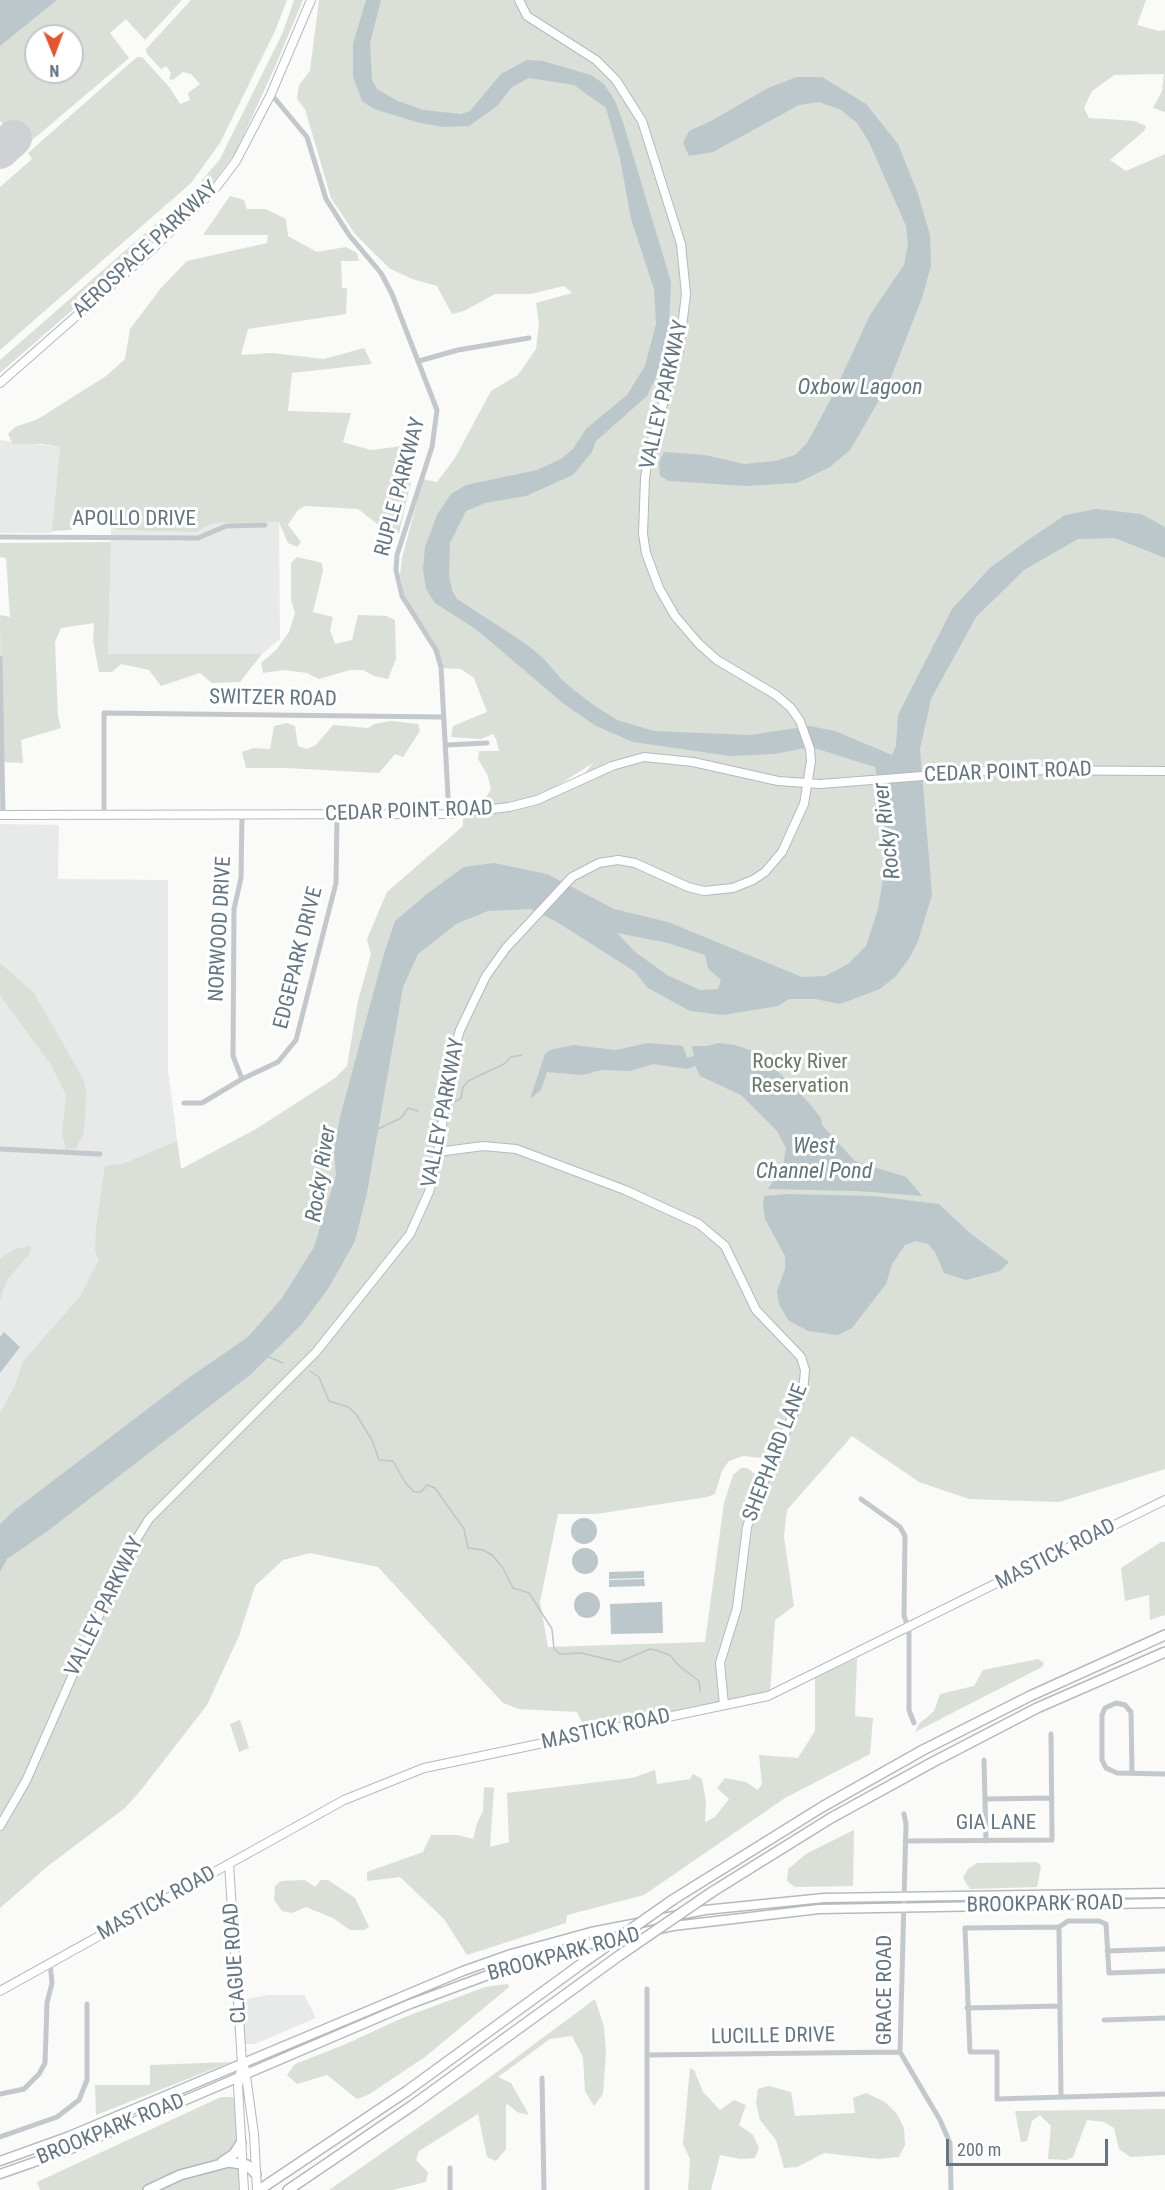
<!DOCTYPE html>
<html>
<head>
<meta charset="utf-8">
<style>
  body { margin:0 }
  #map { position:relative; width:1165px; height:2190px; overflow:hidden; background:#fafaf8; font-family:"Roboto Condensed",sans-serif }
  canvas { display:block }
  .north { position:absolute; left:24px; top:24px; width:60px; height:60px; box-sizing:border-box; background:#fff; border:2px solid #c1c8cd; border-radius:50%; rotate:179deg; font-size:16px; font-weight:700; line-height:24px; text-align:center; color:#657683 }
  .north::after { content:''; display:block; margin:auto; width:21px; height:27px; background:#e4572e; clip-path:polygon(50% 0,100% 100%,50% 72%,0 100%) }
  .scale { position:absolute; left:946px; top:2139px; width:162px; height:27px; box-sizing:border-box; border:3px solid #657683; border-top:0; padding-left:8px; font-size:18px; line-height:21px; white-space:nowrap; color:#657683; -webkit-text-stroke:4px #fff; paint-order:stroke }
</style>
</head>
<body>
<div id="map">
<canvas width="1165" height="2190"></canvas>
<div class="north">N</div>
<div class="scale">200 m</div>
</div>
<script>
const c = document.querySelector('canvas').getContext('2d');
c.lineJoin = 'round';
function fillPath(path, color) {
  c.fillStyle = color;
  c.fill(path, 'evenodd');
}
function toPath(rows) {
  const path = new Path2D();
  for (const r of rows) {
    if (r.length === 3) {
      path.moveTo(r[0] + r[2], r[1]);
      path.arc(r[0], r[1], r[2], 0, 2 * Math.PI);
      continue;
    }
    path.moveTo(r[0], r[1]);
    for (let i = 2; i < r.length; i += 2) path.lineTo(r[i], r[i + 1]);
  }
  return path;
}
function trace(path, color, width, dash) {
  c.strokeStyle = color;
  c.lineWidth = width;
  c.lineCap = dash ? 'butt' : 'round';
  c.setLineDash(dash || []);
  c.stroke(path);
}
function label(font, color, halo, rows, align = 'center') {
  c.font = font + ' "Roboto Condensed",sans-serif';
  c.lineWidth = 6;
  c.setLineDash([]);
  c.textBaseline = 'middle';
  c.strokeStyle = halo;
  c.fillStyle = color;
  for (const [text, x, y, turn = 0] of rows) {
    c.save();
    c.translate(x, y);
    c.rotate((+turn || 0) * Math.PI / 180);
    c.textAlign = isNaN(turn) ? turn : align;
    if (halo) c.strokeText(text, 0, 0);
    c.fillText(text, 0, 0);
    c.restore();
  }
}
const built = toPath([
  [0,440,60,447,52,533,0,533],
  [279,522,280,639,262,654,108,654,111,526,117,530,196,532,214,523],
  [0,824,59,825,58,879,168,880,168,1070,181,1169,102,1256,80,1296,23,1361,15,1385,0,1413],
  [268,1995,304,1995,316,2018,255,2044,244,2044,241,2000]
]);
const green = toPath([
  [0,0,182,0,145,40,126,19,110,33,129,58,23,148,0,121],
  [36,36,72,36,72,72,36,72],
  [191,0,287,0,275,31,220,143,191,183,0,350,0,187,32,159,28,153,137,57,142,57,170,88,180,104,190,100,188,93,200,84,191,74,183,72,173,80,169,79,171,73,166,66,161,69,147,54,146,49],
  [294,0,303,0,274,69,236,152,209,188,192,206,0,373,0,360,190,194,220,159,283,32],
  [319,0,1146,0,1137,25,1159,31,1165,30,1165,112,1153,108,1162,91,1164,74,1114,75,1092,91,1084,108,1089,118,1135,121,1146,126,1144,131,1110,160,1126,171,1165,154,1165,1469,1059,1502,969,1499,919,1482,852,1436,787,1510,784,1536,794,1606,775,1620,770,1694,584,1727,577,1712,519,1709,503,1703,378,1567,310,1553,283,1560,255,1586,239,1636,207,1705,141,1790,125,1808,48,1866,0,1908,0,1413,15,1385,23,1361,80,1296,99,1260,95,1251,96,1227,105,1166,123,1164,177,1141,181,1169,256,1129,335,1078,347,1066,358,1001,371,954,367,939,387,892,463,826,463,813,542,802,573,787,593,763,549,791,528,799,489,808,475,803,487,796,491,789,487,774,478,759,479,751,499,751,496,739,493,734,481,739,451,737,453,726,487,712,474,678,461,669,441,668,439,659,405,598,400,575,402,558,423,479,437,482,455,458,491,391,518,375,536,349,539,324,536,303,572,293,564,286,530,294,495,294,464,311,452,314,437,286,412,279,389,268,355,234,331,198,305,109,297,99,299,85,310,71],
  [771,1451,773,1452,758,1486,755,1474,747,1468,741,1468,733,1475,724,1503,705,1642,548,1647,540,1602,558,1514,596,1514,707,1497,715,1494,722,1471,729,1461,743,1456,763,1458],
  [230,196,244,200,247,209,266,209,286,219,288,236,317,252,346,247,357,253,359,261,341,261,342,288,347,288,346,314,248,329,241,355,271,353,324,359,364,348,372,364,292,373,288,411,351,413,343,442,370,450,396,447,413,441,418,452,399,533,385,530,358,509,305,506,298,510,288,525,301,542,297,547,288,543,279,522,214,523,196,532,117,530,99,517,92,515,81,519,71,530,52,531,60,447,42,444,13,444,8,434,15,427,38,419,106,376,125,359,130,329,161,288,187,261,267,243,268,235,203,235],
  [111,542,108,654,262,654,240,682,212,683,200,673,161,686,149,670,121,664,112,672,99,672,93,641,94,623,61,628,55,642,58,716,61,728,21,740,23,763,1,762,0,615,10,617,6,558,0,557,0,543],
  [297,557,322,563,323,571,313,612,333,617,330,630,335,644,352,640,358,615,386,616,395,620,396,659,388,679,374,676,363,670,350,670,319,679,307,673,284,670,263,673,261,663,277,649,289,632,295,613,291,600,291,563],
  [391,721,418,724,420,731,403,757,395,754,379,773,286,768,246,768,242,752,253,748,270,749,274,726,287,723,295,726,298,746,307,749,316,745,333,725,368,728,374,724],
  [0,963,34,993,84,1080,86,1092,85,1121,83,1135,76,1148,66,1150,62,1134,66,1095,51,1065,0,995],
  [31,1246,30,1253,7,1280,0,1300,0,1258,15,1249],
  [1161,1542,1165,1542,1165,1615,1150,1620,1149,1595,1125,1601,1121,1568],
  [857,1658,855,1716,873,1718,870,1754,785,1798,644,1895,567,1915,566,1923,467,1955,444,1919,400,1877,367,1881,367,1872,423,1852,431,1835,458,1835,473,1839,477,1823,483,1811,484,1787,494,1788,490,1847,509,1842,507,1793,632,1778,655,1770,657,1784,690,1779,693,1774,702,1779,706,1802,705,1822,715,1817,729,1799,717,1788,725,1778,746,1782,758,1790,762,1784,759,1755,798,1758,815,1731,815,1678],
  [1038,1659,1044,1663,1042,1667,915,1732,919,1724,934,1711,940,1694,974,1686,983,1670],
  [240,1720,249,1748,239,1752,230,1724],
  [854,1830,853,1886,795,1887,787,1881,788,1869,806,1854],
  [1037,1862,1041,1866,1037,1887,970,1889,963,1878,968,1869,977,1863],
  [305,1880,315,1887,321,1880,328,1880,355,1898,369,1927,364,1930,350,1930,333,1918,306,1907,292,1913,282,1911,274,1900,275,1886,281,1881],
  [508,1984,509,1987,425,2057,368,2095,357,2099,327,2075,297,2084,287,2075,295,2064,346,2044,400,2019,485,1987],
  [595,1999,604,2027,606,2053,603,2094,594,2106,585,2091,583,2057,572,2036,550,2039,498,2077,511,2083,529,2115,517,2112,506,2103,506,2149,496,2161,487,2157,478,2114,419,2151,416,2160,428,2172,426,2182,393,2190,329,2190,478,2086],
  [231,2062,96,2115,95,2085,150,2085,150,2065],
  [690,2068,694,2070,703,2092,720,2110,734,2100,746,2105,739,2125,753,2135,759,2148,755,2158,740,2159,720,2155,711,2190,688,2190,690,2159,683,2144],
  [769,2086,791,2092,795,2116,855,2113,853,2098,866,2093,885,2102,897,2114,904,2128,905,2145,899,2157,878,2159,824,2153,797,2167,784,2168,776,2140,760,2120,756,2103,758,2089],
  [221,2097,233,2097,236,2102,238,2144,231,2155,168,2175,141,2190,40,2190,37,2182],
  [1165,2109,1165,2155,1130,2157,1119,2149,1114,2128,1104,2122,1087,2120,1073,2157,1066,2160,1048,2159,1051,2126,1040,2115,1032,2121,1027,2141,1021,2142,1015,2111],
  [231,2165,240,2166,242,2190,156,2190,183,2179]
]);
const water = toPath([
  [0,0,57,0,0,46],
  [366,0,381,0,370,43,372,80,377,89,398,101,423,110,461,114,470,111,501,74,527,60,543,61,591,75,604,84,615,101,623,122,671,282,669,329,657,375,647,396,596,441,592,452,573,475,526,496,485,503,466,511,450,543,449,575,452,590,457,599,526,644,544,659,564,682,592,704,617,720,654,731,750,735,810,726,835,731,892,755,896,746,898,715,952,609,990,568,1028,540,1065,515,1096,509,1141,514,1165,527,1165,558,1115,538,1078,539,1024,570,976,617,931,699,920,749,932,895,918,941,910,957,896,976,880,989,840,1004,815,999,789,999,778,1006,723,1015,690,1011,648,988,634,971,557,922,531,909,488,911,456,924,418,954,403,987,367,1193,355,1241,328,1289,301,1325,250,1375,49,1530,7,1559,0,1572,0,1524,16,1509,187,1379,248,1337,282,1298,314,1247,336,1175,334,1151,340,1117,383,957,395,921,427,894,464,867,494,863,547,874,614,909,668,922,802,977,825,976,848,964,866,946,878,909,885,867,884,811,875,767,811,747,774,754,730,756,633,742,596,726,564,704,477,630,435,603,426,589,423,570,425,547,437,515,451,494,466,485,537,470,561,459,573,449,586,429,627,395,645,366,656,324,654,289,631,219,620,158,606,108,574,85,529,78,512,87,497,106,469,126,444,127,420,123,374,109,362,101,353,77,353,44],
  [617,933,668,943,705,955,708,968,721,980,718,989,700,990,667,975,634,951],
  [797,77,822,77,866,104,898,144,918,194,930,235,931,266,922,298,888,385,850,450,830,467,797,483,778,484,747,486,669,481,660,476,659,462,664,452,705,455,744,464,775,461,795,455,807,443,832,397,870,315,904,265,908,244,906,226,869,142,857,123,841,110,819,102,799,105,713,152,689,156,683,143,689,131,713,120,768,88],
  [648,1043,683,1046,687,1058,694,1056,692,1046,708,1046,718,1043,735,1045,761,1054,808,1102,821,1118,822,1125,855,1161,906,1177,922,1196,857,1191,768,1189,783,1166,786,1148,777,1131,741,1095,700,1076,695,1066,687,1069,653,1064,630,1071,602,1070,582,1075,547,1072,541,1090,530,1099,545,1054,550,1050,573,1045,616,1050],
  [786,1194,873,1196,939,1204,971,1234,1009,1262,1000,1271,966,1280,944,1273,935,1252,928,1244,916,1241,905,1245,892,1264,886,1284,852,1328,838,1335,808,1331,788,1320,779,1304,777,1291,785,1269,785,1256,765,1219,763,1206,764,1196],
  [4,1332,20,1347,0,1373,0,1337],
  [584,1531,13],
  [585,1561,13],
  [644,1571,644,1578,609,1579,609,1572],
  [644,1579,645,1586,609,1587,609,1580],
  [587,1605,13],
  [662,1602,663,1633,611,1634,610,1604]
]);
const stream = toPath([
  [453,1103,461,1098,463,1087,468,1081,504,1064,511,1057,522,1055],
  [378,1129,401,1118,408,1108,418,1111],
  [269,1357,283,1363],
  [310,1371,319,1377,329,1401,348,1407,356,1414,373,1442,379,1460,393,1461,405,1482,414,1492,421,1492,427,1485,435,1488,464,1529,468,1548,483,1550,492,1555,503,1568,513,1588,529,1593,552,1629,554,1649,560,1654,581,1653,619,1662,650,1649,656,1650,670,1655,678,1665,699,1681,700,1692]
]);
const runway = toPath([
  [0,151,14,138]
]);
const street = toPath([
  [271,94,307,137,326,199,349,235,381,273,392,294,437,410,432,447,397,555,396,570,402,596,436,650,441,667,449,814],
  [419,361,458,350,529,338],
  [0,537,198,538,226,526,265,525],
  [0,658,3,815],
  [446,745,487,743],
  [104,814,104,713,443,717],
  [242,1079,233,1056,234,909,241,878,242,816],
  [184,1103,202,1103,242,1079,278,1062,296,1040,336,883,337,815],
  [0,1149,100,1154],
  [861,1499,900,1527,905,1536,904,1616,909,1629,909,1710,914,1723],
  [984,1760,986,1841],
  [1132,1772,1131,1712,1125,1705,1116,1703,1105,1708,1102,1715,1102,1760,1106,1768,1117,1773,1165,1774],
  [985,1799,1052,1798],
  [904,1814,906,1824,900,2052,940,2120,950,2143,951,2190],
  [905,1841,1052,1840,1051,1734],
  [1059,1927,1061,2096],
  [1107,1951,1165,1949],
  [1165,1971,1109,1973,1106,1924,1099,1921,1068,1921,1059,1927,965,1928,970,2052,997,2052,997,2099,1165,2094],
  [647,1989,647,2190],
  [967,2008,1060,2006],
  [1104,2020,1165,2018],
  [647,2055,900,2052],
  [542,2078,544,2190],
  [0,2094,24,2089,39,2074,45,2063,47,2003,52,1983,50,1963],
  [0,2137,57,2117,79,2100,87,2080,87,2004],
  [450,2168,450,2190]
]);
const secondary = toPath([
  [0,383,147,254,214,190,236,161,271,94,311,0],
  [0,815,449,814,509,807,537,800,612,766,644,757,693,762,778,781,820,784,1000,770,1165,771],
  [438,1152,483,1146,516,1149,625,1190,699,1224,725,1246,756,1310,801,1357,805,1370,803,1392,756,1500,747,1527,737,1608,720,1663,724,1705],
  [0,1826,26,1781,123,1561,149,1519,316,1352,410,1234,429,1192,438,1152,452,1057,460,1030,486,976,506,948,572,877,599,863,618,860,635,863,688,887,704,891,733,888,753,880,765,872,782,852,804,804,811,761,810,749,800,721,791,708,776,695,717,660,699,644,675,616,659,588,646,553,643,534,645,478,649,450,679,351,686,294,681,244,642,121,616,80,596,60,527,16,519,0],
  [229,1864,242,2063,238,2086,244,2190],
  [0,1991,344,1800,424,1768,768,1696,1165,1500],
  [245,2069,254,2134,257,2190]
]);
const primary = toPath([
  [0,2161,67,2137,463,1971,511,1954,591,1932,705,1910,824,1898,1165,1893],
  [0,2174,66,2151,410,2004,515,1965,597,1942,673,1926,819,1909,1165,1903]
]);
const highway = toPath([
  [712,1892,831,1818,933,1762,1037,1708,1165,1652],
  [674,1899,822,1807,923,1750,1030,1696,1165,1635],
  [222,2162,234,2154,241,2143],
  [148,2190,180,2175,229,2162,247,2165,256,2174],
  [259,2190,407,2091,584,1962],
  [288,2190,413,2105,620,1955]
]);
const highwayBridge = toPath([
  [620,1955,712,1892],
  [584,1962,674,1899]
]);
const streetNames = [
  ["AEROSPACE PARKWAY",146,250,-43],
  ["VALLEY PARKWAY",665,395,-77],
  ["RUPLE PARKWAY",401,487,-75],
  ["APOLLO DRIVE",134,520],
  ["SWITZER ROAD",273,699,1],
  ["CEDAR POINT ROAD",1008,773,-2],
  ["CEDAR POINT ROAD",409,812,-2],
  ["NORWOOD DRIVE",221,929,-87],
  ["EDGEPARK DRIVE",299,958,-76],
  ["VALLEY PARKWAY",444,1113,-79],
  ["SHEPHARD LANE",776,1453,-69],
  ["MASTICK ROAD",1056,1555,-27],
  ["VALLEY PARKWAY",105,1607,-64],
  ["MASTICK ROAD",606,1730,-12],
  ["GIA LANE",996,1824],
  ["MASTICK ROAD",157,1904,-29],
  ["BROOKPARK ROAD",1045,1905,-1],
  ["BROOKPARK ROAD",564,1955,-15],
  ["CLAGUE ROAD",236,1963,-94],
  ["GRACE ROAD",886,1990,-90],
  ["LUCILLE DRIVE",773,2037,-1],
  ["BROOKPARK ROAD",111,2130,-22]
];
const parkNames = [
  ["Rocky River",800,1063],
  ["Reservation",800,1087]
];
const waterNames = [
  ["Oxbow Lagoon",860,388],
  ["Rocky River",888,831,-97],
  ["West",814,1147],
  ["Channel Pond",814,1172],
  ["Rocky River",322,1174,-81]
];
fillPath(built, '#e8e9e9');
fillPath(green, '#dadfd7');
fillPath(water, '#bbc7cb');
trace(stream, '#bbc7cb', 1.5);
trace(runway, '#ced2d4', 36);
trace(secondary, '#b3babf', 10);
trace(primary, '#b5babe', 11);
trace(highway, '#b4b9bd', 12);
trace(street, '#c3c8cc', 5);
trace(secondary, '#fff', 8);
trace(primary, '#fff', 8);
trace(highway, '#fff', 9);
trace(highwayBridge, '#b4b9bd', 12, []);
trace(highwayBridge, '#fff', 9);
label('21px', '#657683', '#fff', streetNames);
label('21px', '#687a64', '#fff', parkNames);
label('italic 22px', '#60757c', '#fff', waterNames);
</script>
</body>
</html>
